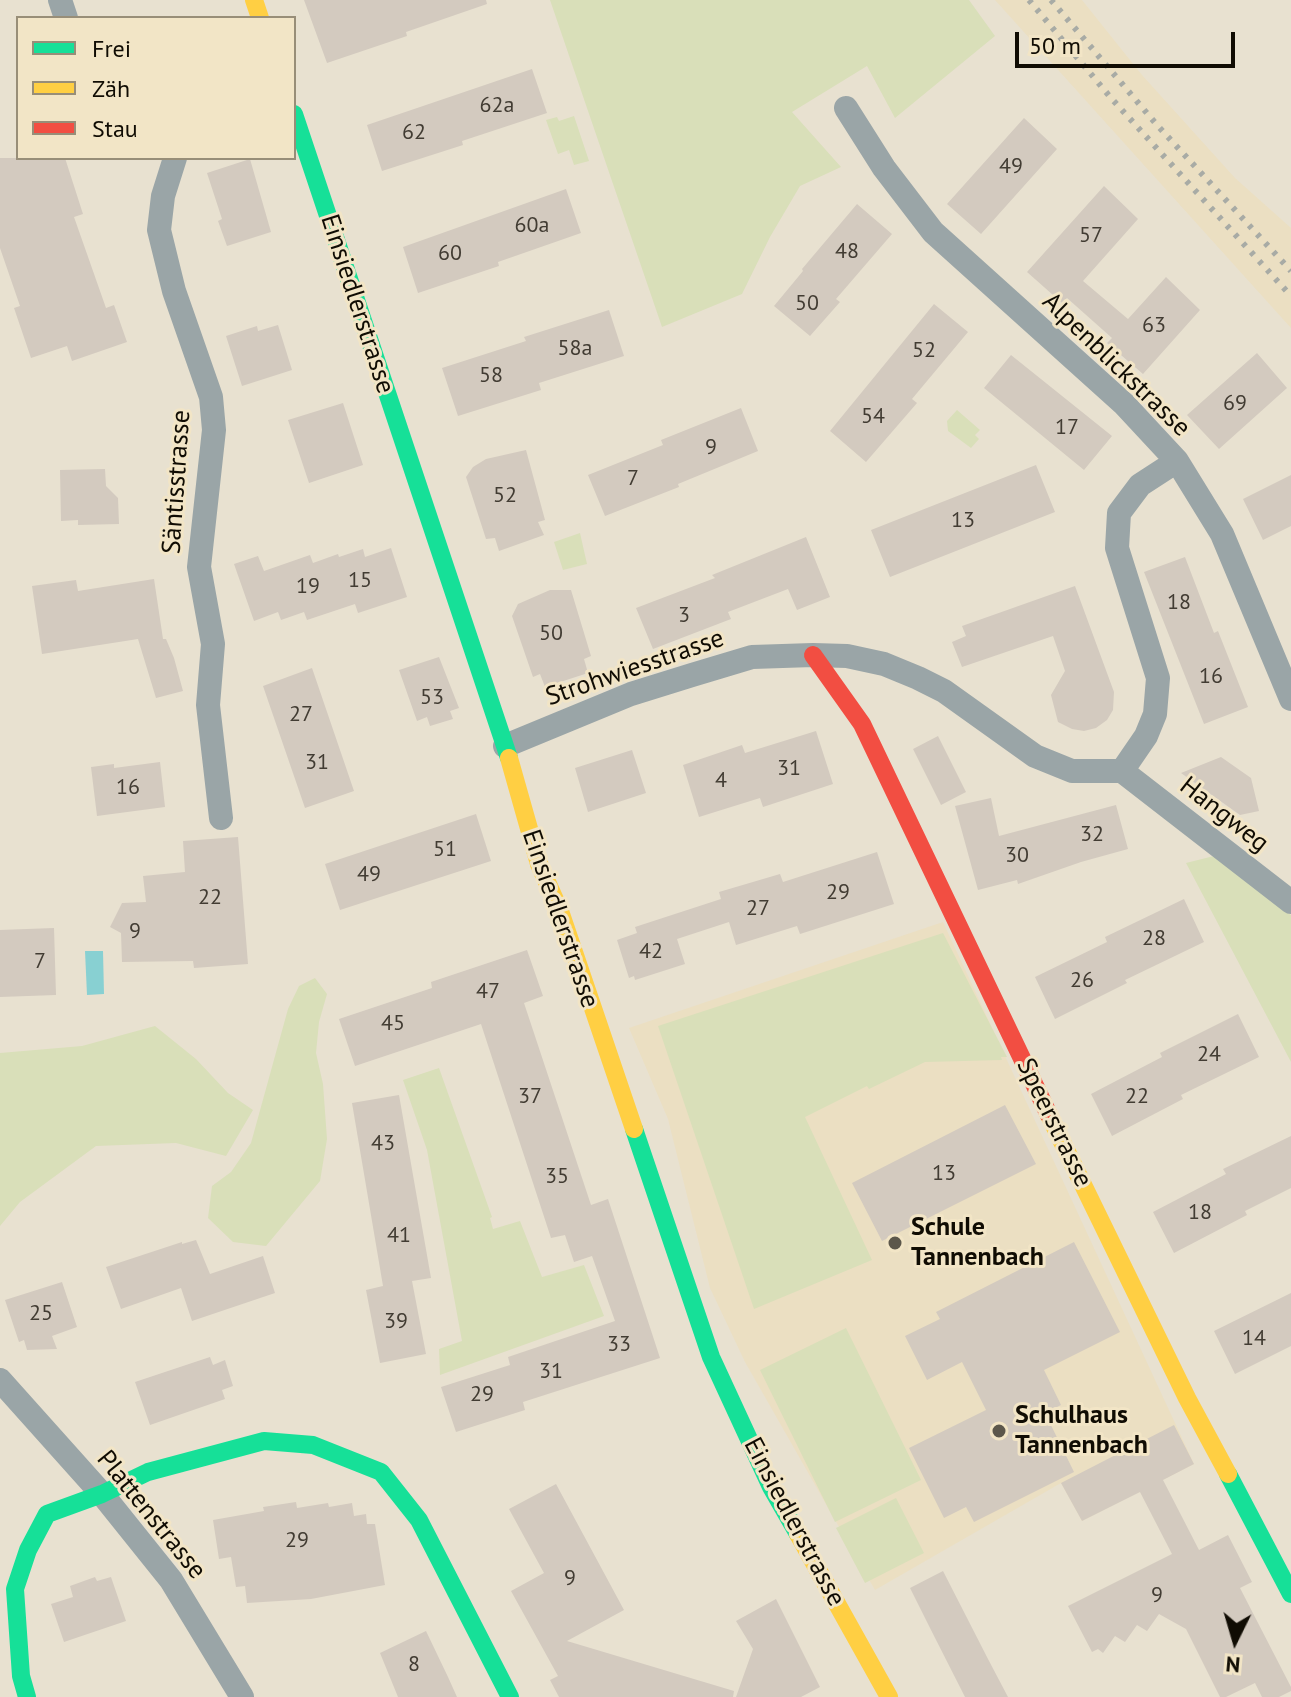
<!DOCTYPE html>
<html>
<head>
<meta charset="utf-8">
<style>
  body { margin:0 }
  #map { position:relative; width:1291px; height:1697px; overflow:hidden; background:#e8e1d0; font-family:"PT Sans",sans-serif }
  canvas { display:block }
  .legend { position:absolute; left:16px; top:16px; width:280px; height:144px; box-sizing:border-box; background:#f2e5c6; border:2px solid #988e78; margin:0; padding:10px 14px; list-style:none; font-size:24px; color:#100c03 }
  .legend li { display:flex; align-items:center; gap:16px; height:40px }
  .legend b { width:40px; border:2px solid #988e78 }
  .north { position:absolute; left:1195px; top:1601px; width:80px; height:80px; -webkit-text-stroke:6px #f2e5c6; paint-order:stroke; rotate:185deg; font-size:22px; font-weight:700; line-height:32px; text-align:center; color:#100c03 }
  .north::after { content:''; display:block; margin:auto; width:28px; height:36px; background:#100c03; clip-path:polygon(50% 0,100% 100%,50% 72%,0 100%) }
  .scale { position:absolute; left:1015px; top:32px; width:220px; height:36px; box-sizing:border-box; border:4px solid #100c03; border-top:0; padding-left:10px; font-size:24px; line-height:28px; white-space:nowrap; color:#100c03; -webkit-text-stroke:6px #f2e5c6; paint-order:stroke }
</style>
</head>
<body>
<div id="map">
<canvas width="1291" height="1697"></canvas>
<ul class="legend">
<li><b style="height:10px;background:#16e098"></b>Frei</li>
<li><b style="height:10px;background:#ffcf43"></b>Zäh</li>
<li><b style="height:10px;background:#f24e42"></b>Stau</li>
</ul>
<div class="north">N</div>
<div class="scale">50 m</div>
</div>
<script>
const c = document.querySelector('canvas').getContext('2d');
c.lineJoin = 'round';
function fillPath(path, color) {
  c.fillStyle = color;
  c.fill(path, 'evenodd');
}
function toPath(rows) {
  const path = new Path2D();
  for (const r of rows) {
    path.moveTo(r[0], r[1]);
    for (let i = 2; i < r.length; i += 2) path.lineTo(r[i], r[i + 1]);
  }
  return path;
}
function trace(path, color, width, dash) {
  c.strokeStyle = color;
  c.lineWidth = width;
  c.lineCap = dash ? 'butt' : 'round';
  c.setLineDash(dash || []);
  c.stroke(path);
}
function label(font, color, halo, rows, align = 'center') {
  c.font = font + ' "PT Sans",sans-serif';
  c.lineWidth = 6;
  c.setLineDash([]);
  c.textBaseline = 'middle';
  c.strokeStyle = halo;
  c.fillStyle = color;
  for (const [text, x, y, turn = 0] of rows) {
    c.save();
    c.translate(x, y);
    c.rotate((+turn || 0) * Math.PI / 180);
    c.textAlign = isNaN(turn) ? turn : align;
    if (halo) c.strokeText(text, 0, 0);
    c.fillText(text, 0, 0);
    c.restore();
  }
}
const built = toPath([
  [995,0,1082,0,1142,75,1235,178,1291,228,1291,328],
  [943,922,1194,1464,1082,1521,1061,1483,875,1590,745,1362,710,1288,668,1119,629,1028]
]);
const green = toPath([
  [550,0,969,0,995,36,895,118,867,66,792,112,841,167,800,186,770,237,742,294,662,327],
  [574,116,589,161,574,165,569,150,558,154,546,120,557,117,559,121],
  [957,410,980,430,975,435,979,439,971,448,948,431,947,421],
  [580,533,587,564,563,570,554,542],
  [1214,856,1291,915,1291,1062,1186,863],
  [943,933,1007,1057,1001,1057,1002,1060,925,1062,869,1089,867,1086,805,1117,872,1260,754,1309,658,1026],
  [315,978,327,994,319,1022,316,1053,323,1084,327,1139,320,1181,266,1246,233,1242,208,1218,212,1186,231,1172,251,1143,288,1009,299,986],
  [155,1026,196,1059,228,1093,253,1110,226,1156,176,1143,96,1146,20,1202,0,1226,0,1053,82,1046],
  [439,1068,492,1217,490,1218,493,1229,520,1221,542,1277,584,1265,604,1316,440,1375,439,1349,462,1341,427,1150,403,1080],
  [846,1328,921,1480,835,1522,760,1370],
  [896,1498,924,1553,865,1583,836,1528]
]);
const water = toPath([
  [85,951,103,951,104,994,87,995]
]);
const building = toPath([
  [304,0,486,0,487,4,406,32,407,36,327,63],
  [532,69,547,113,462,141,463,145,382,171,367,125],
  [1024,118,1057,149,981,234,947,204],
  [0,158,65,158,83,214,74,217,106,308,114,305,127,342,72,361,67,346,31,358,14,308,20,306,0,248],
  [250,159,271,232,227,246,218,221,222,219,207,173],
  [1104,186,1138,219,1083,281,1128,319,1166,277,1200,310,1143,374,1107,343,1112,338,1067,298,1062,303,1027,272],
  [566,189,581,233,498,262,499,266,418,293,403,247],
  [857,204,892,234,836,299,840,302,810,336,774,306,803,271,802,269],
  [934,304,968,332,912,399,917,403,866,462,830,431],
  [609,310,624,356,539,383,541,390,458,416,442,368,526,341,524,337],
  [278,325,292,370,242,386,226,336,257,326,258,331],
  [1257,353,1287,388,1219,449,1187,415],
  [1011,355,1112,436,1084,470,984,388],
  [343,403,363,465,309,483,288,420],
  [741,408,758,451,678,484,679,487,605,516,588,475,663,445,661,440],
  [526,450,545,520,538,522,544,535,499,551,495,538,486,539,466,477,473,467,486,459],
  [1036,465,1055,512,890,577,871,530],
  [105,469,106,486,118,498,119,524,78,525,78,520,61,521,60,470],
  [1291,475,1291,526,1263,540,1243,499],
  [806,537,830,597,797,610,788,589,728,612,731,619,653,649,636,608,715,578,712,575],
  [391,548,407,597,358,613,355,604,307,620,304,612,281,620,278,612,254,621,234,564,258,556,264,571,310,555,313,563,338,554,339,557,363,549,365,557],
  [1185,557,1214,633,1218,631,1248,707,1204,724,1144,572],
  [154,579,163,639,166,639,174,658,183,691,156,698,138,639,42,654,32,586,76,580,78,591],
  [1075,586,1114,692,1113,710,1107,720,1096,728,1084,731,1072,729,1058,722,1051,695,1065,671,1053,636,962,667,952,642,966,636,962,626],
  [550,590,571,590,591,656,584,659,588,673,545,687,540,674,533,677,512,616,518,604],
  [439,657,459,708,450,711,453,719,430,726,427,717,417,721,399,670],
  [312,668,354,791,305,808,263,686],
  [816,731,833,784,763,807,760,798,699,817,683,765,742,745,745,753],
  [938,736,966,792,941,805,913,749],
  [632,750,646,793,588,812,575,768],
  [1221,757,1251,778,1259,811,1240,815,1181,773],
  [160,762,165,807,97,816,91,767,114,764,114,768],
  [991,798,999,836,1116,805,1128,849,1081,862,1018,884,1017,880,978,890,955,806],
  [476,814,491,861,340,910,325,864],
  [238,837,248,964,194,968,193,961,122,962,121,933,110,927,122,903,146,902,143,876,185,872,183,841],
  [877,852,894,904,800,934,797,926,736,945,729,922,677,939,685,964,635,980,634,976,629,978,617,940,637,933,635,927,721,899,719,892,780,874,783,882],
  [1184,899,1204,942,1125,980,1127,983,1055,1019,1035,977,1107,942,1105,937],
  [54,928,56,995,0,997,0,930],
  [527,950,543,996,524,1003,591,1205,608,1199,660,1358,523,1402,525,1410,456,1432,441,1387,510,1365,508,1357,615,1321,592,1256,574,1262,565,1235,551,1238,481,1024,355,1066,339,1019,432,988,431,982],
  [1238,1014,1259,1057,1181,1095,1183,1099,1112,1136,1091,1094,1162,1057,1160,1053],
  [399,1095,431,1278,412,1281,426,1354,380,1363,366,1290,383,1286,352,1103],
  [1005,1105,1036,1164,882,1241,852,1183],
  [1291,1136,1291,1188,1245,1211,1247,1215,1174,1253,1153,1212,1226,1174,1223,1169],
  [196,1240,210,1274,263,1256,275,1293,192,1321,181,1288,121,1309,106,1267,182,1242,182,1244],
  [1074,1242,1120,1332,1044,1370,1061,1405,1045,1413,1074,1472,974,1522,966,1507,944,1518,909,1448,986,1410,962,1362,927,1380,905,1336,940,1319,936,1312],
  [62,1282,77,1327,52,1336,57,1349,27,1350,24,1340,19,1342,5,1300],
  [1291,1293,1291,1346,1235,1374,1214,1331],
  [210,1357,213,1365,225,1360,233,1386,222,1390,225,1399,150,1425,135,1382],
  [1174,1425,1194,1464,1163,1480,1199,1550,1228,1535,1252,1582,1240,1588,1291,1687,1291,1691,1279,1697,1262,1697,1255,1683,1226,1697,1220,1697,1186,1629,1159,1614,1147,1631,1137,1625,1125,1642,1115,1636,1103,1653,1098,1649,1092,1652,1068,1606,1172,1554,1140,1492,1082,1521,1061,1483],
  [556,1484,624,1610,567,1641,734,1691,733,1697,559,1697,550,1680,558,1676,511,1591,544,1573,509,1509],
  [296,1502,297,1508,328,1503,329,1507,352,1503,354,1516,366,1514,367,1524,375,1524,385,1585,311,1599,247,1603,245,1586,236,1587,231,1557,219,1559,213,1520,264,1511,263,1507],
  [943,1571,988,1659,1008,1697,965,1697,931,1630,910,1588],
  [95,1577,97,1581,111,1577,126,1621,64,1642,51,1604,73,1597,70,1586],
  [776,1599,820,1687,801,1697,736,1697,753,1649,736,1621],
  [426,1631,448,1677,457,1697,398,1697,380,1653]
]);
const street = toPath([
  [60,0,66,18],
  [846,108,884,168,933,232,1124,404,1177,461,1222,534,1291,699],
  [175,158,163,196,159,230,174,291,211,397,214,430,199,567,213,644,208,705,221,818],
  [505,746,631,694,692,675,752,657,813,655,847,656,884,664,918,678,944,691,1035,756,1072,771,1122,771],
  [1122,771,1146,736,1155,714,1158,678,1117,548,1119,513,1140,485,1177,461],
  [1122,771,1291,902],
  [0,1380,102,1494,171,1580,242,1697]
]);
const fast = toPath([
  [294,114,509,758],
  [634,1129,711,1357,771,1487,798,1534],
  [1228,1474,1291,1594],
  [27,1697,21,1676,15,1589,28,1550,47,1514,102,1494,148,1472,264,1441,313,1445,381,1472,419,1520,510,1697]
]);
const slow = toPath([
  [254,0,260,18],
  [509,758,539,864,560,911,634,1129],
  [1049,1115,1187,1398,1228,1474],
  [798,1534,889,1697]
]);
const jam = toPath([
  [813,655,862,724,1049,1115]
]);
const rail = toPath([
  [1029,0,1111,98,1291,296],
  [1051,0,1157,125,1291,271]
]);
const markers = [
  [895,1243,8,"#5c574b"],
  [999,1431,8,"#5c574b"]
];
const numberNames = [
  ["62a",497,106],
  ["62",414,133],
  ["49",1011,167],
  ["60a",532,226],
  ["57",1091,236],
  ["48",847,252],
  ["60",450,254],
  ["50",807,304],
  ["63",1154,326],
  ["58a",575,349],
  ["52",924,351],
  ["58",491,376],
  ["69",1235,404],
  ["54",873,417],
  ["17",1067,428],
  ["9",711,448],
  ["7",633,479],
  ["52",505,496],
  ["13",963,521],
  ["15",360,581],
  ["19",308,587],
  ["18",1179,603],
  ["3",684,616],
  ["50",551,634],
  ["16",1211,677],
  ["53",432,698],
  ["27",301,715],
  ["31",317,763],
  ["31",789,769],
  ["4",721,781],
  ["16",128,788],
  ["32",1092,835],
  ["51",445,850],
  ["30",1017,856],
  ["49",369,875],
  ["29",838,893],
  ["22",210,898],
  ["27",758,909],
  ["9",135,932],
  ["28",1154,939],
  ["42",651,952],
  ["7",40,962],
  ["26",1082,981],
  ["47",488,992],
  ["45",393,1024],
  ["24",1209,1055],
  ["37",530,1097],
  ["22",1137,1097],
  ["43",383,1144],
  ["13",944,1174],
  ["35",557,1177],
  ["18",1200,1213],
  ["41",399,1236],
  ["25",41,1314],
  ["39",396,1322],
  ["14",1254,1339],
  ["33",619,1345],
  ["31",551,1372],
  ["29",482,1395],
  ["29",297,1541],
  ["9",570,1579],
  ["9",1157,1596],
  ["8",414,1665]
];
const streetNames = [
  ["Einsiedlerstrasse",357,304,72],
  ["Alpenblickstrasse",1116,365,44],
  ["Säntisstrasse",177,482,-86],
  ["Strohwiesstrasse",635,668,-19],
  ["Hangweg",1224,815,38],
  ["Einsiedlerstrasse",560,919,71],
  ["Speerstrasse",1054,1123,64],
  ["Plattenstrasse",151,1515,51],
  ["Einsiedlerstrasse",794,1522,62]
];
const poiNames = [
  ["Schule",911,1228],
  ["Tannenbach",911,1258],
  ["Schulhaus",1015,1416],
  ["Tannenbach",1015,1446]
];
fillPath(built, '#ebdfc2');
fillPath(green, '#d9dfb9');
fillPath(water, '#88d0d2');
fillPath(building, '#d3cabf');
trace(street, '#9aa5a7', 24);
trace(fast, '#16e098', 18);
trace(slow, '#ffcf43', 18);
trace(jam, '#f24e42', 18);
trace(rail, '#a8aba5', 6, [4, 8]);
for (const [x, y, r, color] of markers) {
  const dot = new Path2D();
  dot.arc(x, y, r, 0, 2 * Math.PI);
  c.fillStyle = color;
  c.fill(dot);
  trace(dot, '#f2e5c6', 3);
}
label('22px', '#423c33', null, numberNames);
label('26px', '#100c03', '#f2e5c6', streetNames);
label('bold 26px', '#100c03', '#f2e5c6', poiNames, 'left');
</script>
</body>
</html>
